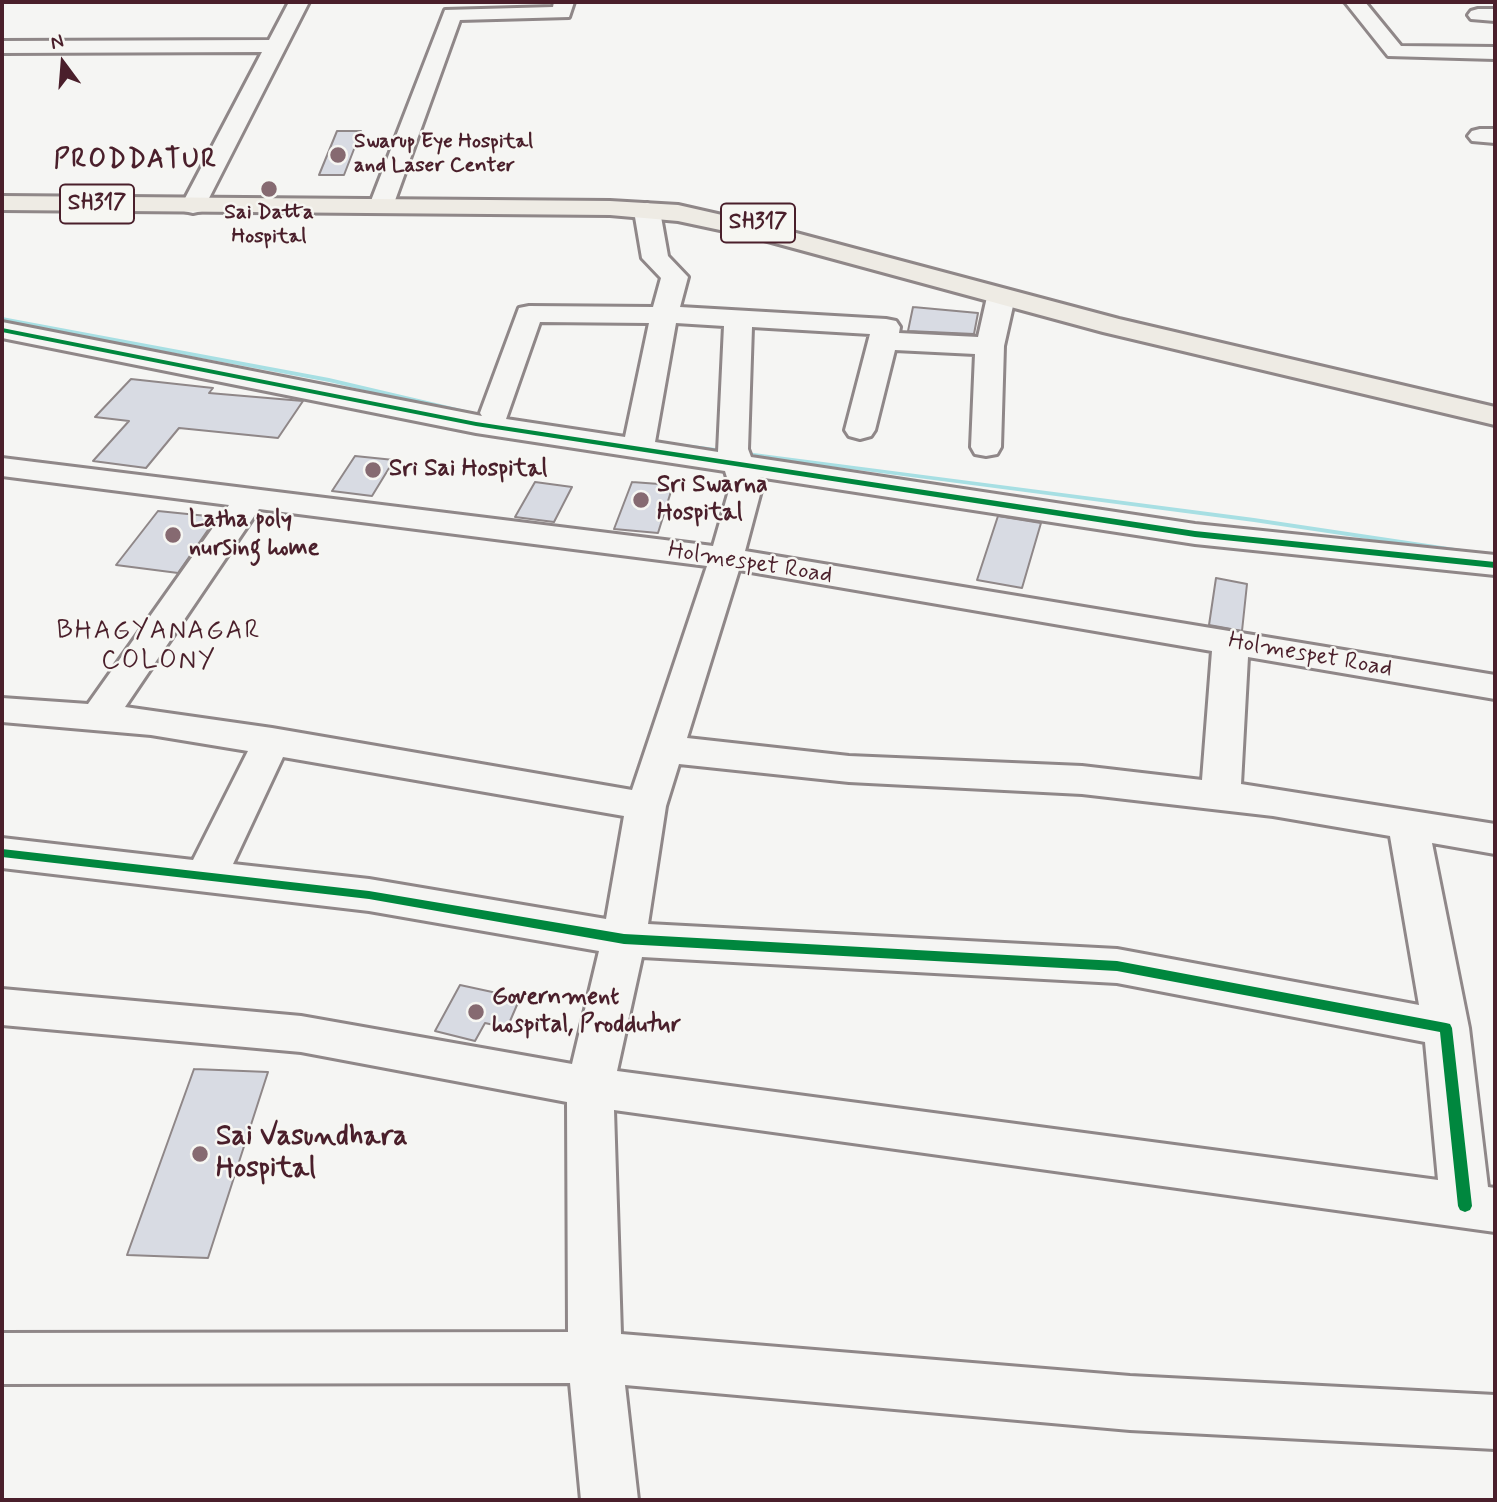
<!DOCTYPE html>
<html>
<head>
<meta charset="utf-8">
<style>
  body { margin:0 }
  #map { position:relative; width:1497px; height:1502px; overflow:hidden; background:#f5f5f3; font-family:Mynerve,sans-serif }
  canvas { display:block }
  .frame { position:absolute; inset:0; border:4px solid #4a1f2b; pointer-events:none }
  .north { position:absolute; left:28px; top:28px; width:70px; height:70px; -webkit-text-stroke:5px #f6f6f2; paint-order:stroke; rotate:344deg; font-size:19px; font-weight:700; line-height:28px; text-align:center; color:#4a1f2b }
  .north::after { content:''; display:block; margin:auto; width:24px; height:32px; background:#4a1f2b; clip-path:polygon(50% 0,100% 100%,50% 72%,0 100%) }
</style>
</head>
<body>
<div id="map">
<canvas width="1497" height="1502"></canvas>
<div class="frame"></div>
<div class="north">N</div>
</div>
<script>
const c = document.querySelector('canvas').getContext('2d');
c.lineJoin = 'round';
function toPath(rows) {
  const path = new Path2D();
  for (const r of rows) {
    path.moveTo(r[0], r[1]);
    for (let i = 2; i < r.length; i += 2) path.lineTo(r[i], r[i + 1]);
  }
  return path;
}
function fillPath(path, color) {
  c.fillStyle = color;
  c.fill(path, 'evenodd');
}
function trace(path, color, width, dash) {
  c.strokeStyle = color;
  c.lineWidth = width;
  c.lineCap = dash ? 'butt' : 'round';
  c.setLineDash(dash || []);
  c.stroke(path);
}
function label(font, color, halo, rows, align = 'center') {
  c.font = font + ' Mynerve,sans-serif';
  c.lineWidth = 5;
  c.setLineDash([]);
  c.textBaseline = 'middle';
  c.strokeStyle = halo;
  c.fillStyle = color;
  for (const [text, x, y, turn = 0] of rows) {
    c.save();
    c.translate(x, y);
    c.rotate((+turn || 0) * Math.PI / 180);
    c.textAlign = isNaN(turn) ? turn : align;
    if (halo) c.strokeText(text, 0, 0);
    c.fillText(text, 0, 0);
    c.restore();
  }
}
const stream = toPath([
  [2,317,329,378,491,416,494,418,491,420,329,382,2,321,2,317],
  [646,439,1254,518,1495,554,1495,558,1254,522,644,442,643,441,646,439]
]);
const building = toPath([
  [337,131,361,131,344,175,319,175,337,131],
  [913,307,978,313,974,334,908,331,913,307],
  [131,379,213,388,209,393,303,401,278,438,179,428,146,468,93,461,129,421,95,417,131,379],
  [355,456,394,460,372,496,332,491,355,456],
  [535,482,572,487,554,522,515,517,535,482],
  [632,482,673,485,658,533,614,529,632,482],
  [158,511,217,517,178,573,116,565,158,511],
  [998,516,1041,523,1022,588,977,580,998,516],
  [1216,578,1247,584,1242,631,1209,625,1216,578],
  [460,985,520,998,507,1028,485,1023,475,1041,435,1031,460,985],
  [194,1069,268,1072,208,1258,127,1255,194,1069]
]);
const minor = toPath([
  [289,2,309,2,205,206,202,211,193,213,184,211,181,206,262,52,2,53,2,41,269,40,289,2],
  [554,2,574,2,569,17,460,20,393,206,390,211,381,213,372,211,369,206,445,10,553,7,554,2],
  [1345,2,1365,2,1401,46,1495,47,1495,59,1388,56,1345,2],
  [1478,9,1495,9,1495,21,1471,19,1468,15,1471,11,1478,9],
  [1480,129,1495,129,1495,143,1472,141,1468,136,1472,131,1480,129],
  [647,203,656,206,660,211,668,256,688,277,680,307,886,319,896,321,900,327,899,333,978,337,987,297,991,291,1001,289,1011,291,1015,297,1004,346,1001,447,997,454,986,456,975,454,971,447,975,354,895,350,875,430,871,436,860,439,849,436,845,430,870,334,752,327,748,449,751,457,1195,524,1495,555,1495,575,1195,544,758,477,762,487,745,551,1495,675,1495,699,1248,657,1241,784,1495,824,1495,854,1432,843,1469,1028,1488,1187,1495,1188,1495,1232,614,1110,621,1334,1130,1376,1495,1395,1495,1449,1130,1430,625,1385,638,1500,581,1500,570,1383,2,1384,2,1333,568,1332,567,1102,301,1052,2,1025,2,989,301,1016,572,1064,599,951,369,911,2,868,2,838,193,860,248,751,151,735,2,722,2,698,88,704,229,505,2,476,2,458,713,546,730,487,725,471,476,433,2,338,2,322,482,416,480,413,519,308,529,306,653,307,661,278,642,258,634,211,638,206,647,203],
  [540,322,649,323,625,437,506,419,540,322],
  [676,323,724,326,718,452,655,442,676,323],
  [259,509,707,566,632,790,272,728,125,707,259,509],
  [739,570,1212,651,1202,780,1082,766,849,756,687,738,739,570],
  [283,757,624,816,606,919,369,879,233,864,283,757],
  [679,764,849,782,1082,794,1273,816,1390,836,1419,1005,1117,949,648,924,666,806,679,764],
  [642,957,1117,983,1425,1042,1438,1180,617,1071,642,957]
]);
const major = toPath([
  [2,196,610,201,678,205,766,225,1119,319,1495,407,1495,425,1103,332,753,237,678,221,610,215,2,210,2,196]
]);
const cycleway = toPath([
  [2,328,476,422,1195,531,1495,562,1495,568,1195,537,476,426,2,332,2,328],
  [2,849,369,891,624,934,1117,961,1446,1023,1450,1024,1452,1028,1472,1206,1470,1210,1465,1212,1460,1210,1458,1206,1440,1032,1117,971,624,944,369,899,2,857,2,849]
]);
const markers = [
  [338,155,9,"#866a71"],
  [269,189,9,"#866a71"],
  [373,470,9,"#866a71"],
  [641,500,9,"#866a71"],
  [173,535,9,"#866a71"],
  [476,1012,9,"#866a71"],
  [200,1154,9,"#866a71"]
];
const farPoinames = [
  ["Swarup Eye Hospital",354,143],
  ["and Laser Center",354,167],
  ["Sai Datta",269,214,"center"],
  ["Hospital",269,238,"center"]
];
const shields = [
  [97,204,74],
  [758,223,74]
];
const shieldNames = [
  ["SH317",97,204],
  ["SH317",758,223]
];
const poiNames = [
  ["Sri Sai Hospital",389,470],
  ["Sri Swarna",657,486],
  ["Hospital",657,514],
  ["Latha poly",189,521],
  ["nursing home",189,549],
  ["Government",492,998],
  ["hospital, Proddutur",492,1026]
];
const streetNames = [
  ["Holmespet Road",750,564,9],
  ["Holmespet Road",1310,656,10]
];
const farDistrictnames = [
  ["PRODDATUR",136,162]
];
const neighbourhoodNames = [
  ["BHAGYANAGAR",159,633],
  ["COLONY",159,663]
];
const nearPoinames = [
  ["Sai Vasundhara",216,1138],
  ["Hospital",216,1170]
];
fillPath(stream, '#a7dfe3');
fillPath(building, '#d8dbe3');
trace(building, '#8f8788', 2);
trace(minor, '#8f8788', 6);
trace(major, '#8f8788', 6);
fillPath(minor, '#f5f5f3');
fillPath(major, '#eeebe4');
fillPath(cycleway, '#00873e');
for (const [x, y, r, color] of markers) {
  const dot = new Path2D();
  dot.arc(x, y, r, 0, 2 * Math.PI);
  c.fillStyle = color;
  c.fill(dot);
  trace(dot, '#f6f6f2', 2.5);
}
label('bold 21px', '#4a1f2b', '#f6f6f2', farPoinames, 'left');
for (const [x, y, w] of shields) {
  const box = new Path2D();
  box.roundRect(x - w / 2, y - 19.5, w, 39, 5);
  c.fillStyle = '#f6f6f2';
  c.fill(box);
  trace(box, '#4a1f2b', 2);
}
label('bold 23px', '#4a1f2b', null, shieldNames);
label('bold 24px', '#4a1f2b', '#f6f6f2', poiNames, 'left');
label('24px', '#4a1f2b', '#f6f6f2', streetNames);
c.letterSpacing = '2px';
label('bold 26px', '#4a1f2b', '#f6f6f2', farDistrictnames);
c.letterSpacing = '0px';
c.letterSpacing = '2px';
label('26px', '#4a1f2b', '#f6f6f2', neighbourhoodNames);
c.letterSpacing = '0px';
label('bold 28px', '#4a1f2b', '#f6f6f2', nearPoinames, 'left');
</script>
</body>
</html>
